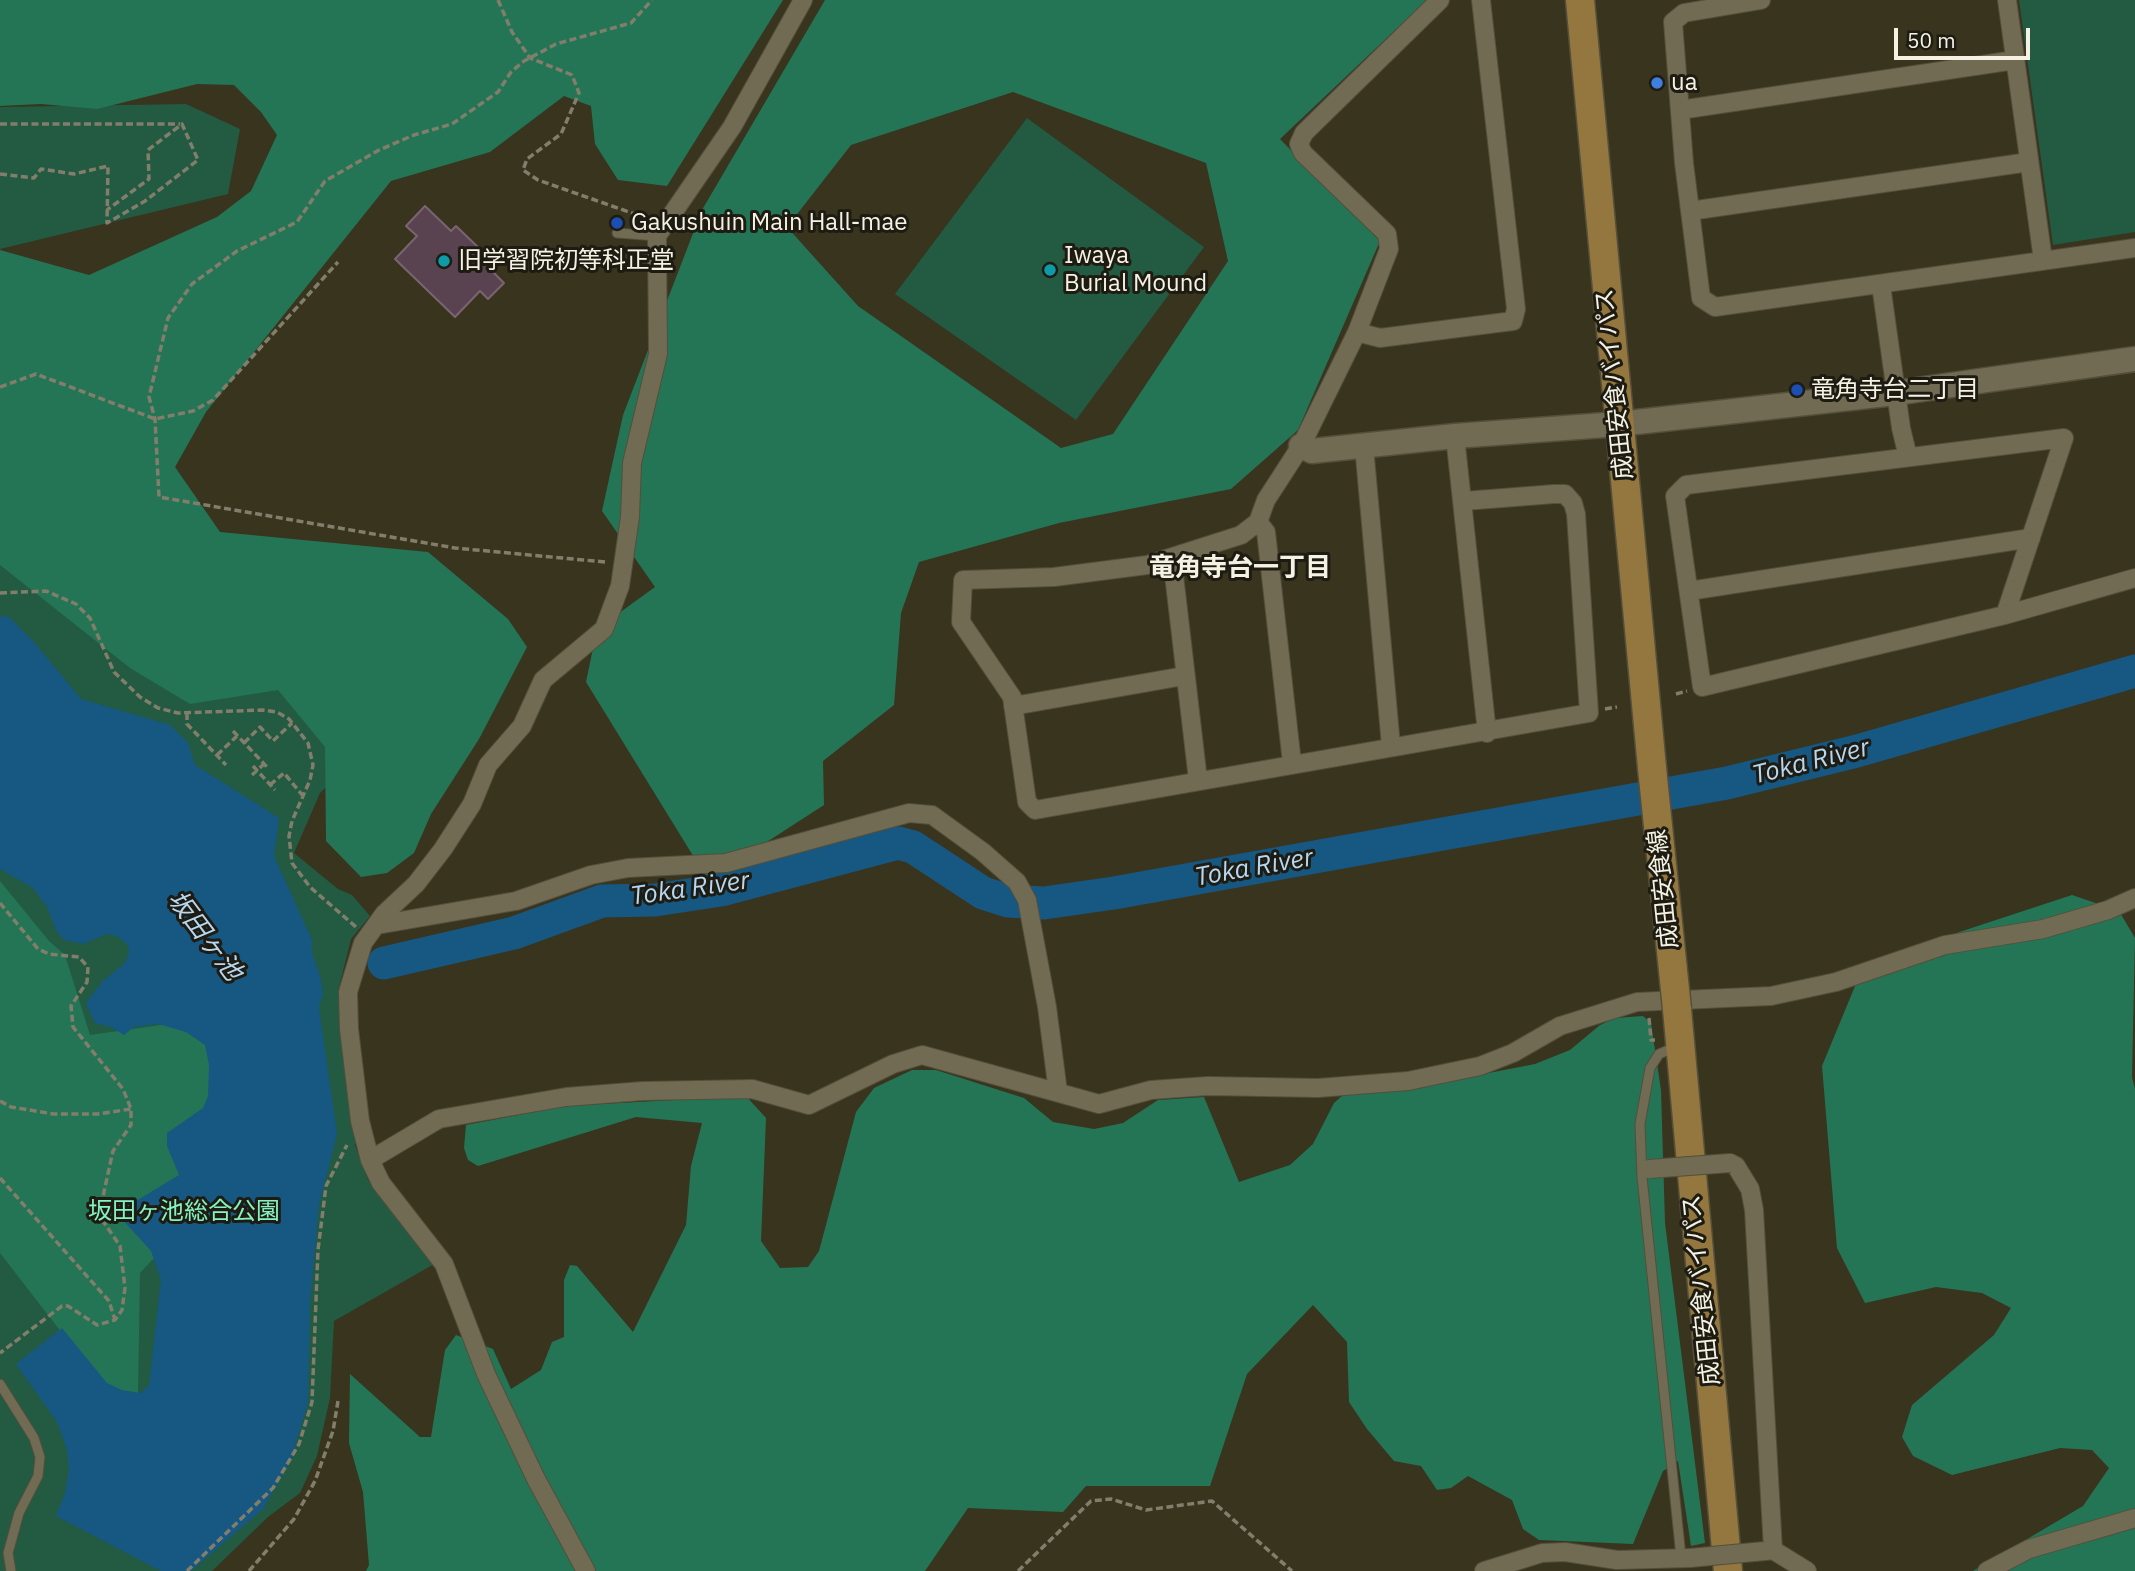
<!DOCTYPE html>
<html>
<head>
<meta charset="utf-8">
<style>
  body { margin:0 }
  #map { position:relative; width:2135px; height:1571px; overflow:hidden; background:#39341e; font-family:"IBM Plex Sans",sans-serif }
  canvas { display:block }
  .scale { position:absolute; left:1894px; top:28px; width:136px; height:32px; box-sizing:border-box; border:4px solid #f5f2e4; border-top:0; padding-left:9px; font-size:21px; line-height:24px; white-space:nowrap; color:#f5f2e4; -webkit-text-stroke:5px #1e1c12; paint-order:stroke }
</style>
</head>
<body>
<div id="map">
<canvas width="2135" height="1571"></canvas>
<div class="scale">50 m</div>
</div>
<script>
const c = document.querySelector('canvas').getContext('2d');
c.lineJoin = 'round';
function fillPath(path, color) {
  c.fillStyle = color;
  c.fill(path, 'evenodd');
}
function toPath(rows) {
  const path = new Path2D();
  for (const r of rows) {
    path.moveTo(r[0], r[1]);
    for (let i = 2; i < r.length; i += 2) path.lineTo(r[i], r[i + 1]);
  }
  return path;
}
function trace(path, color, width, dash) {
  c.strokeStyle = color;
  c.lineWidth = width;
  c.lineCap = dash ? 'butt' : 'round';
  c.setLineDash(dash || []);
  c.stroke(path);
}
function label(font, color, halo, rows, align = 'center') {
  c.font = font + ' "IBM Plex Sans","Noto Sans JP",sans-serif';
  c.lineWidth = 6;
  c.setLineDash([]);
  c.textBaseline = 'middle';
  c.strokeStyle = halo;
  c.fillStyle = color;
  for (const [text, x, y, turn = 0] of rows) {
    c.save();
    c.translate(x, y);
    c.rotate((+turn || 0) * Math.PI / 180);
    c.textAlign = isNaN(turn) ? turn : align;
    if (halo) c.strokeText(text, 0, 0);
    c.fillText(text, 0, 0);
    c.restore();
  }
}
const green = toPath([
  [2019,0,2135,0,2135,232,2053,245],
  [186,104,240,129,228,194,0,249,0,107],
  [1027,118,1204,247,1076,420,895,294],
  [0,543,393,724,320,793,294,853,338,889,352,895,370,916,351,939,338,991,349,1100,359,1136,355,1145,368,1180,436,1263,334,1321,330,1398,317,1456,300,1493,268,1517,212,1571,0,1571]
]);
const forest = toPath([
  [0,0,783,0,667,186,618,180,595,144,591,106,564,96,490,152,391,181,206,412,175,467,220,532,428,552,508,619,527,647,479,739,431,814,414,853,387,873,361,877,326,841,325,747,278,690,190,704,130,668,0,565,0,250,89,275,217,217,251,191,277,135,261,112,234,85,197,84,97,109,41,104,0,106],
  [825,0,1427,0,1280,139,1380,241,1298,430,1231,489,1059,523,919,562,901,613,894,705,823,761,824,805,708,880,586,682,597,629,655,587,602,511,623,415,702,210],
  [1013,92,1206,163,1228,261,1113,434,1061,448,858,306,787,227,851,145],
  [0,881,49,941,65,955,90,1035,175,1023,231,1044,200,1209,140,1273,138,1396,103,1386,0,1253],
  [2072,895,2119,911,2135,938,2132,1077,2135,1089,2135,1571,1973,1571,2083,1506,2109,1468,2092,1450,2060,1448,1952,1475,1913,1456,1902,1437,1912,1405,1994,1335,2011,1308,1982,1293,1936,1287,1865,1303,1837,1248,1822,1066,1860,974,1923,944],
  [1643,1016,1651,1023,1661,1090,1665,1223,1705,1543,1691,1546,1678,1461,1663,1471,1633,1544,1539,1540,1523,1529,1512,1500,1468,1476,1451,1488,1437,1490,1421,1466,1394,1461,1367,1429,1349,1402,1347,1342,1313,1305,1247,1374,1210,1486,1086,1486,1063,1512,968,1508,925,1571,366,1571,369,1565,363,1492,349,1443,350,1374,420,1437,431,1437,445,1350,456,1335,493,1349,511,1389,541,1370,552,1342,564,1337,564,1280,570,1265,577,1266,633,1332,686,1225,691,1166,702,1123,636,1117,478,1166,468,1160,464,1148,466,1125,565,1106,746,1096,766,1118,761,1241,780,1268,808,1267,819,1251,856,1112,874,1088,912,1070,936,1070,1024,1098,1053,1122,1094,1129,1123,1123,1158,1100,1204,1097,1239,1182,1290,1165,1302,1154,1313,1144,1334,1103,1343,1095,1427,1085,1535,1064,1570,1050,1600,1025,1615,1018]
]);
const water = toPath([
  [0,616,9,617,33,641,81,699,170,725,188,743,195,765,279,818,274,856,312,940,312,953,320,976,323,993,319,1008,337,1134,319,1205,310,1304,308,1403,291,1460,263,1509,191,1571,161,1571,56,1516,65,1493,69,1470,67,1450,57,1422,16,1364,62,1328,107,1383,122,1390,140,1393,149,1386,161,1280,151,1251,121,1218,126,1207,179,1175,167,1146,167,1133,203,1108,208,1096,209,1065,205,1045,186,1032,158,1024,134,1027,124,1035,111,1027,95,1023,86,1003,102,982,125,963,129,953,128,945,117,936,107,934,83,944,64,940,57,932,47,907,33,888,0,869]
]);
const river = toPath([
  [384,963,514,933,602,901,655,900,721,890,898,843,913,847,983,893,1008,901,1044,903,1114,893,1727,783,1857,751,2135,671]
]);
const building = toPath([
  [425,206,451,231,456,226,483,252,478,257,504,283,488,299,480,291,455,317,395,259,417,236,406,226,425,206]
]);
const path = toPath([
  [498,0,512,32,530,58,572,75,579,93,561,134,527,159,523,170,538,180,649,219],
  [0,124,180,124],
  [0,174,34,178,41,169,74,174,108,166,107,223,145,201,198,160,182,124,148,150,149,179,107,210],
  [0,387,36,374,155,419,193,411,213,400,338,262],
  [605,562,455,548,159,497,155,419,149,397,168,318,192,284,237,251,297,222,325,181,379,150,414,135,452,124,498,92,511,72,524,61,556,44,631,23,652,0],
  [0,593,46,591,76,604,90,618,114,672,140,697,158,708,178,713,262,710,277,712,289,719,308,743,313,765,310,780,292,821,289,836,292,863,310,887,356,927],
  [1676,694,1687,691],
  [1605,709,1617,707],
  [187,713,187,724,226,765],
  [233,731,268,768],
  [244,743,260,727,273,741,292,723],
  [217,755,237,736],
  [253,766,275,790],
  [252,775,264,764],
  [270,785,284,773,303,796],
  [0,903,38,949,49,954,79,957,88,967,87,982,71,1006,73,1027,123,1089,131,1109,131,1125,113,1151,100,1210,103,1221,120,1246,125,1288,122,1310,115,1320,97,1325,68,1306,62,1306,0,1353],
  [1649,1018,1651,1040,1655,1040],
  [0,1101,11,1107,54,1114,98,1114,131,1109],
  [0,1178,109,1301,115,1320],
  [187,1571,273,1488,299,1444,312,1402,318,1250,326,1186,347,1145],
  [249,1571,294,1519,315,1481,333,1431,338,1401],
  [1018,1571,1091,1501,1111,1499,1146,1510,1212,1501,1292,1571]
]);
const lane = toPath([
  [617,233,657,236],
  [1678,1046,1659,1054,1650,1068,1640,1124,1642,1177,1681,1557],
  [0,1384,34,1438,40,1457,38,1476,19,1513,8,1553,11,1571]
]);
const street = toPath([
  [1440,0,1304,133,1299,144,1303,153,1387,234,1389,249,1357,332,1301,446,1266,500,1258,522,1241,535,1147,565,1054,577,963,580,961,622,1012,697,1027,802,1035,810,1589,713,1576,514,1573,503,1565,494,1554,494,1464,501],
  [1761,0,1684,13,1673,22,1684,163,1701,298,1715,307,2135,248],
  [2007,0,2043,260],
  [1680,110,2015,60],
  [1690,211,2029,162],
  [1881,285,1901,428,1908,457],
  [1357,332,1380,338,1513,321,1516,309,1481,0],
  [1455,436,1487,733],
  [1364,446,1391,746],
  [1258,522,1266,532,1292,763],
  [1172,558,1198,780],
  [1689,591,2031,538],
  [2005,615,2064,438,1686,485,1675,496,1702,687,2005,615,2135,578],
  [1013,706,1184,676],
  [377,925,516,901,591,875,628,868,726,863,909,813,932,815,983,852,1017,882,1027,900,1047,1007,1058,1092],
  [370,1160,439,1119,566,1097,643,1091,752,1089,809,1105,893,1064,922,1055,1099,1104,1151,1090,1208,1086,1318,1088,1408,1081,1480,1066,1513,1053,1560,1026,1637,1002,1771,996,1836,982,1945,945,2043,929,2108,910,2135,898],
  [1730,1163,1736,1166,1750,1189,1754,1210,1773,1550],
  [1765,1551,1773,1550,1807,1571],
  [586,1571,536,1479,486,1374,444,1264,381,1183,370,1160,360,1121,349,1029,348,992,363,943,384,914,416,884,443,849,472,804,488,765,522,726,543,680,604,629,620,586,630,517,632,463,658,354,657,236,732,127,803,0],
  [1484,1571,1542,1553,1565,1552,1617,1560,1690,1558],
  [1987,1571,2029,1549,2135,1518]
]);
const secondary = toPath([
  [1301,446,1312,451,1455,436,1619,424,1895,393,2135,359]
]);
const primary = toPath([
  [1580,0,1652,768],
  [1677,1009,1728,1571]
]);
const streetBridge = toPath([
  [1649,1169,1730,1163],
  [1690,1558,1765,1551]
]);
const primaryBridge = toPath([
  [1652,768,1677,1009]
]);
const markers = [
  [1657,83,7,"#3f7fe0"],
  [617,223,7,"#1a4fb4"],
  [444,261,7,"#0f9aa8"],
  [1050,270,7,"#0f9aa8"],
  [1797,390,7,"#1a4fb4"]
];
const poiNames = [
  ["ua",1671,83],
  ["Gakushuin Main Hall-mae",631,223],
  ["Iwaya",1064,256],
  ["Burial Mound",1064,284],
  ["旧学習院初等科正堂",458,261],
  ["竜角寺台二丁目",1811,390]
];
const streetNames = [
  ["成田安食バイパス",1615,384,-96],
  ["成田安食線",1664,889,-96],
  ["成田安食バイパス",1702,1290,-96]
];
const parkNames = [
  ["坂田ヶ池総合公園",184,1212]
];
const neighbourhoodNames = [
  ["竜角寺台一丁目",1240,568]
];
const waterNames = [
  ["Toka River",1811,762,-14],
  ["Toka River",1254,868,-10],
  ["Toka River",690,889,-8],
  ["坂田ヶ池",204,936,53]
];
fillPath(green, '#225a42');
fillPath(forest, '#247555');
fillPath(water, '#165882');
trace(river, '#165882', 33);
fillPath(building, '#5a4351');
trace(building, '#7b6472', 2);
trace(lane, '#544f3b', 11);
trace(street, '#544f3b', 20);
trace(secondary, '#544f3b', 27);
trace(primary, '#544f3b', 31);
trace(path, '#827e6b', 3.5, [7, 3.5]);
trace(lane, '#716b53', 9);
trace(street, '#716b53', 18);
trace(secondary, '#716b53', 24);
trace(primary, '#93773e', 28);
trace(streetBridge, '#544f3b', 20, []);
trace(primaryBridge, '#544f3b', 31, []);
trace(streetBridge, '#716b53', 18);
trace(primaryBridge, '#93773e', 28);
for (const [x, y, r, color] of markers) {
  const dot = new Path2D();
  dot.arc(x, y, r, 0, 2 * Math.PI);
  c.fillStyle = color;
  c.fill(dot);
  trace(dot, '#1e1c12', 2.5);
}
label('24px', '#f5f2e4', '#1e1c12', poiNames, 'left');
label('24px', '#f5f2e4', '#1e1c12', streetNames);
label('24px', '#85f2c1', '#1e1c12', parkNames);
label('bold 26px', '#f5f2e4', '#1e1c12', neighbourhoodNames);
label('italic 26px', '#b7d7f1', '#1e1c12', waterNames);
</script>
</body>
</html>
